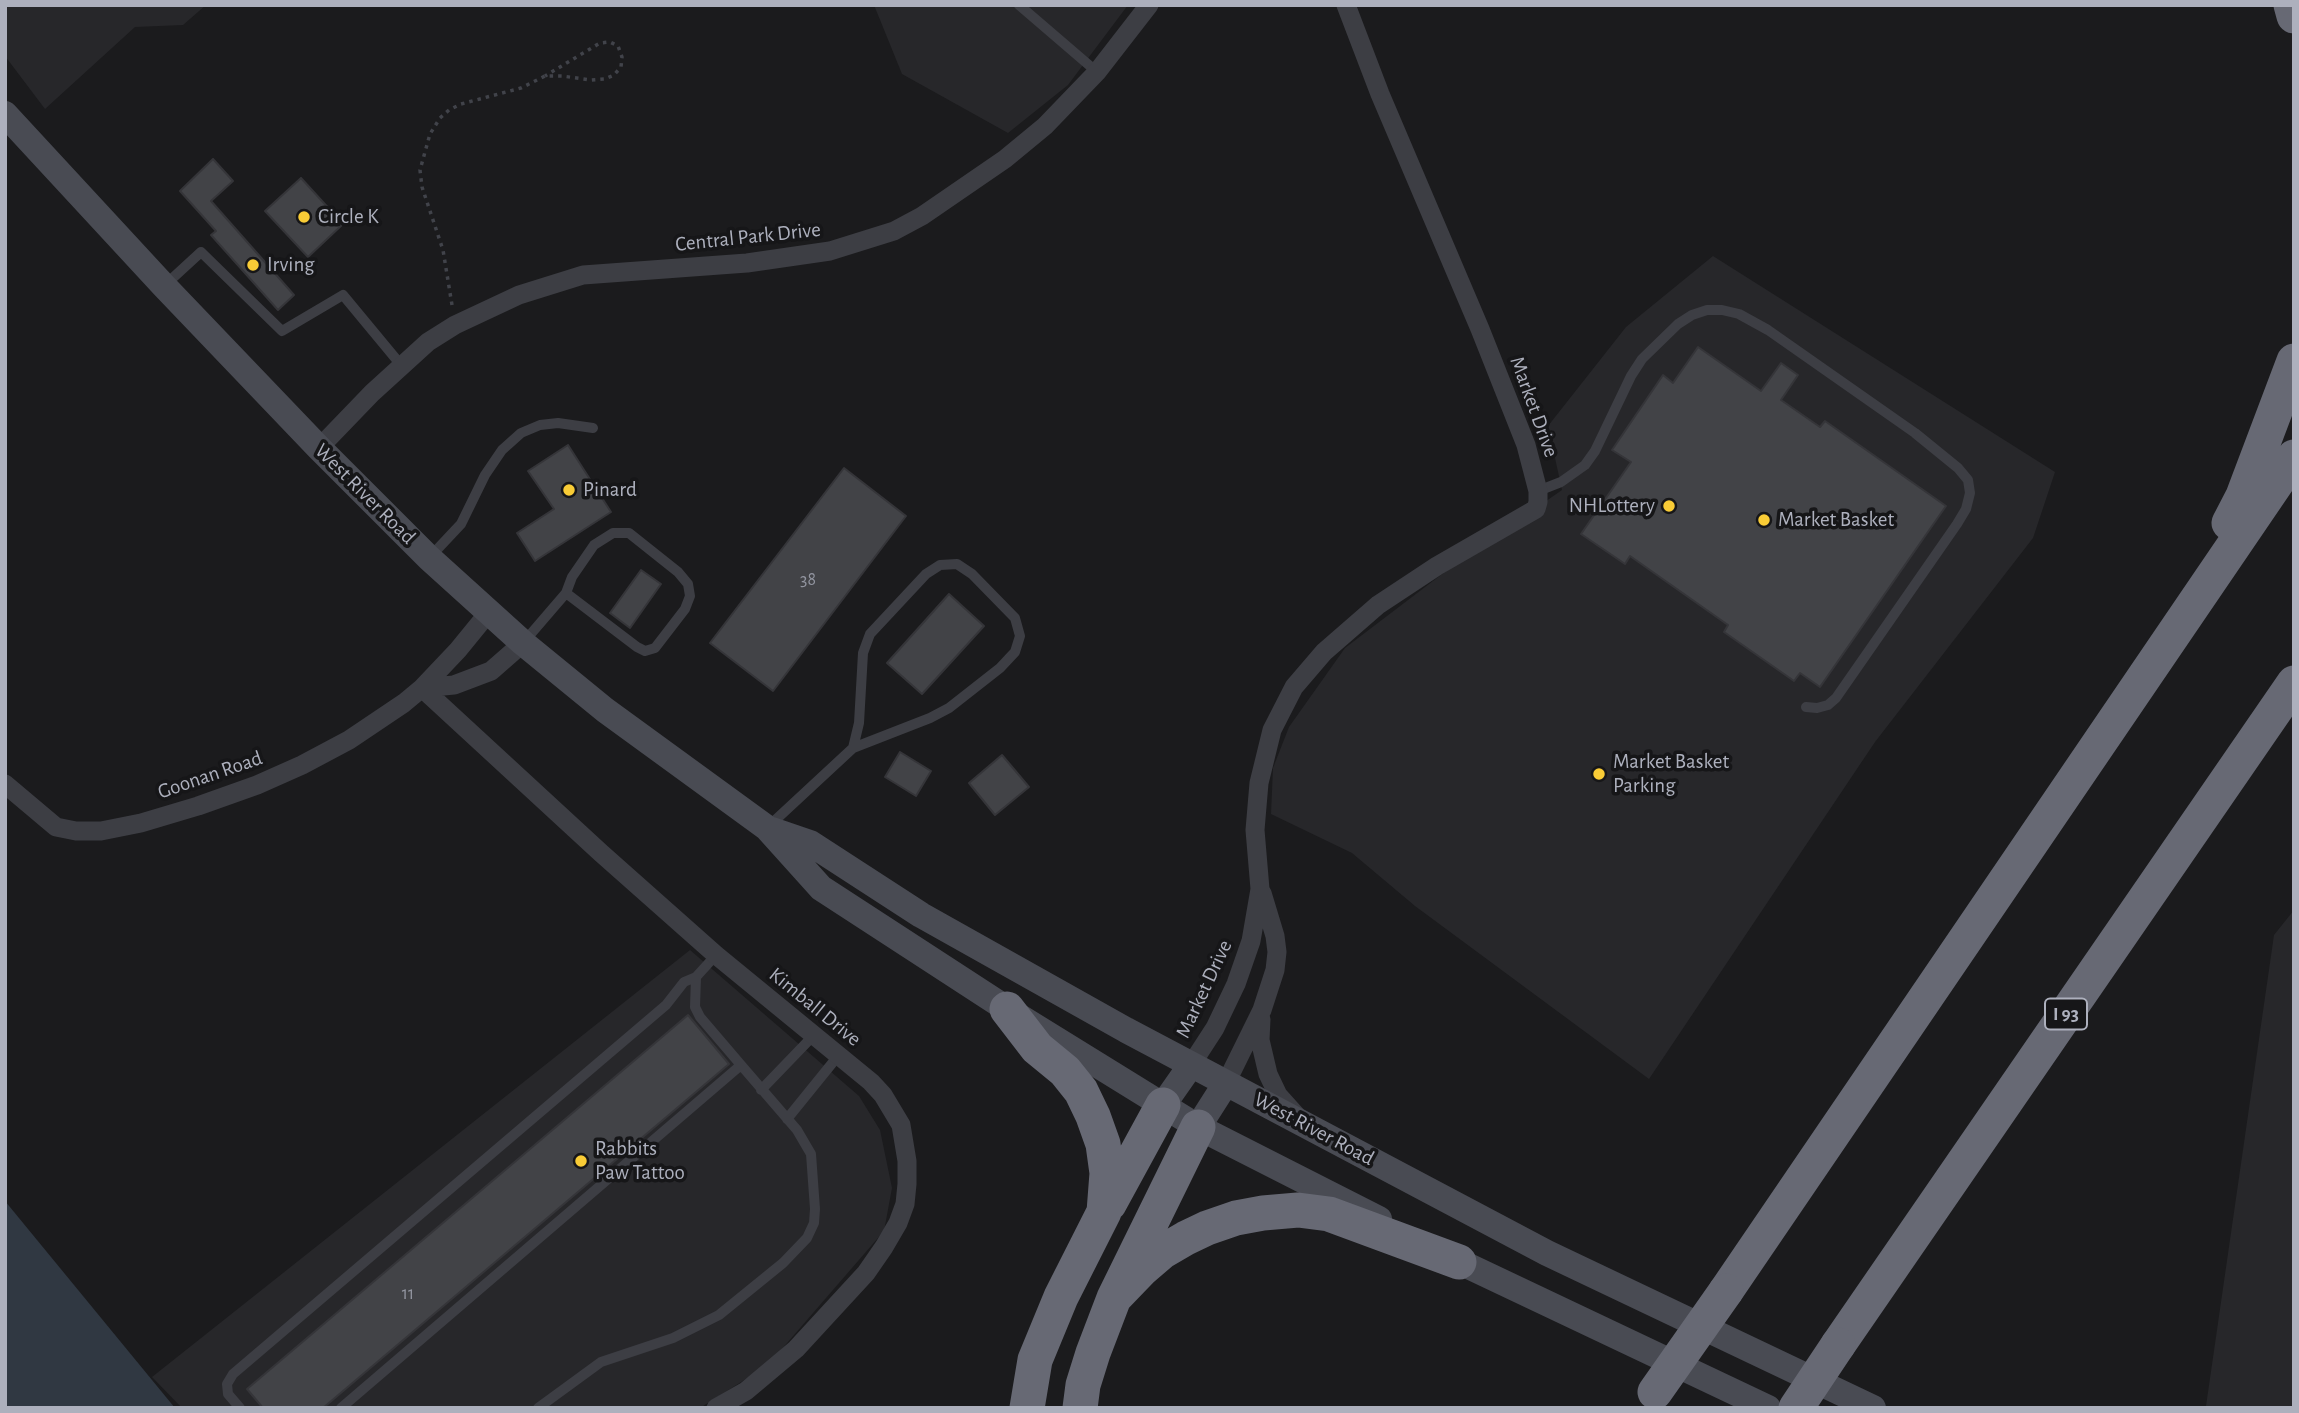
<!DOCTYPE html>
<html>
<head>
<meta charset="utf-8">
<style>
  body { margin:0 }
  #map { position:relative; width:2299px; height:1413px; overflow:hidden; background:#1b1b1d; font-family:"Alegreya Sans",sans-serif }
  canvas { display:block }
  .frame { position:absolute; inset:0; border:7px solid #adb0bd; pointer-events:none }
</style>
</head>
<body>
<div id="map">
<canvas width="2299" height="1413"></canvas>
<div class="frame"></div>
</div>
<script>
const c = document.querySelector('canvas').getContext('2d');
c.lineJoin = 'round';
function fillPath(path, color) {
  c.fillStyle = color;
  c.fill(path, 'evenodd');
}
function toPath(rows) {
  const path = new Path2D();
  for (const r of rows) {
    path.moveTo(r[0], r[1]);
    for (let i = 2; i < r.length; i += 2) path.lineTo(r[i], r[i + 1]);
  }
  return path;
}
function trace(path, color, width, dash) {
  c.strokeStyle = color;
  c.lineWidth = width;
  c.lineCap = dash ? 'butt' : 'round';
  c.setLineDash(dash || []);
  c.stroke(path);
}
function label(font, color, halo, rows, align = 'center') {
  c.font = font + ' "Alegreya Sans",sans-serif';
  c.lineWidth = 7;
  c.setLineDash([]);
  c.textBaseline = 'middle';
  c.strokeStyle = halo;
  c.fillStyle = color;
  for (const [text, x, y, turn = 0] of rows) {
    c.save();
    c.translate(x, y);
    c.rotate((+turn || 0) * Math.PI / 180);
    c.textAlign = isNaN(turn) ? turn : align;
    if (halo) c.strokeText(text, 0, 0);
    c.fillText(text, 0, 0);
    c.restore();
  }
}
const built = toPath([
  [5,5,206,5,183,25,135,27,45,109,5,56],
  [874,5,1128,5,1068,85,1008,133,902,74],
  [1713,256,2055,472,2033,538,1875,742,1649,1079,1415,906,1352,853,1271,814,1273,768,1289,727,1345,648,1454,565,1562,490,1548,426,1626,327],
  [2294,910,2294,1408,2208,1408,2206,1406,2274,935],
  [690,950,859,1096,880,1130,892,1188,884,1231,768,1365,700,1408,182,1408,152,1377]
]);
const water = toPath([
  [5,1201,175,1408,5,1408]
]);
const building = toPath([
  [213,159,233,181,211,201,294,295,278,310,211,235,216,231,180,191,213,159],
  [301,178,343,224,308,257,265,211,301,178],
  [1698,347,1761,391,1781,363,1798,375,1781,400,1820,427,1825,421,1946,506,1820,687,1800,673,1794,681,1724,632,1728,625,1630,556,1625,564,1581,534,1631,462,1612,450,1663,375,1673,383,1698,347],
  [568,445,611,512,535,561,517,533,554,509,528,471,568,445],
  [844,468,906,516,773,691,710,643,844,468],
  [641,570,661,584,630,628,610,613,641,570],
  [949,594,984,626,922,694,887,663,949,594],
  [900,752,931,771,916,796,885,777,900,752],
  [1002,755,1029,787,995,815,969,783,1002,755],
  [688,1015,729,1064,323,1408,263,1408,247,1389,688,1015]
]);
const path = toPath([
  [452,305,443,250,422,187,420,170,430,134,440,118,449,110,461,104,521,88,545,76,562,76,591,80,605,79,614,75,621,67,622,57,618,46,610,42,600,43,545,76]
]);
const service = toPath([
  [1019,5,1097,72],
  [164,286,201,252,282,331,343,295,401,365],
  [1538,491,1561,482,1585,465,1595,451,1631,376,1642,359,1678,324,1692,315,1707,310,1722,310,1739,314,1768,330,1915,433,1958,468,1968,480,1970,493,1966,509,1957,524,1836,698,1828,705,1817,708,1806,707],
  [430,557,461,524,485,475,502,450,521,433,540,425,558,423,593,428],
  [523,643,566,593,572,577,594,545,613,533,629,533,678,572,688,584,690,596,685,609,655,648,645,651,637,647,566,593],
  [770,825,853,748,859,723,863,653,870,634,926,574,940,565,957,564,972,574,1015,618,1020,636,1015,652,1000,668,949,708,930,718,853,748],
  [696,977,695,1007,700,1017,741,1065],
  [761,1090,813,1036],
  [787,1119,838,1056],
  [240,1408,228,1394,227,1384,233,1374,666,1005,684,982,696,977,716,955],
  [341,1408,741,1065,797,1130,811,1154,815,1209,814,1223,807,1238,783,1263,719,1315,673,1338,601,1362,538,1408]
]);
const minor = toPath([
  [319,448,372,393,428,342,455,325,519,295,583,275,747,263,830,251,894,231,922,216,1005,159,1045,126,1097,72,1149,5],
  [422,688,601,853,716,955,871,1082,883,1095,901,1125,907,1161,907,1184,905,1204,898,1223,884,1247,866,1273,796,1349,746,1391,716,1408],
  [422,688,454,685,491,671,523,643],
  [5,784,56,827,76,831,101,831,141,823,198,806,257,785,302,765,349,740,404,703,422,688,458,650,489,612],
  [1261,1019,1260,1040,1268,1074,1278,1095,1296,1115],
  [1191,1065,1215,1028,1236,984,1251,941,1260,889,1255,830,1259,783,1272,730,1294,687,1324,652,1378,605,1437,566,1536,509,1538,502,1538,491,1526,445,1480,329,1380,94,1346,5],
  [1226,1083,1262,1010,1275,970,1277,952,1275,936,1262,893]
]);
const secondary = toPath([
  [5,114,164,286,319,448,429,558,523,643,605,710,767,828,821,888,1007,1009,1198,1127,1379,1219],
  [772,830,810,843,921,915,1126,1030,1547,1253,1873,1408],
  [1163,1105,1191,1065],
  [1198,1127,1226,1083],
  [1443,1254,1768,1408]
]);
const motorway = toPath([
  [2291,5,2294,16],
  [2229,523,2243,496,2294,361],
  [1007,1009,1037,1048,1065,1071,1081,1091,1093,1116,1103,1144,1107,1173,1104,1212,1061,1297,1035,1360,1027,1408],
  [1109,1204,1163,1105],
  [1726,1291,2294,457],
  [1114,1298,1141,1270,1162,1252,1186,1238,1207,1228,1236,1218,1263,1213,1298,1210,1329,1214,1459,1262],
  [1838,1345,2294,683],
  [1080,1408,1083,1385,1093,1353,1114,1298,1198,1127]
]);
const motorwayBridge = toPath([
  [1655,1392,1726,1291],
  [1796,1408,1838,1345]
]);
const markers = [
  [304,217,7,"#f9cc36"],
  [253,265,7,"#f9cc36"],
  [569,490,7,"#f9cc36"],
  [1669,506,7,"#f9cc36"],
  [1764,520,7,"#f9cc36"],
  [1599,774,7,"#f9cc36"],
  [581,1161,7,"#f9cc36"]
];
const numberNames = [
  ["38",808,580],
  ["11",408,1294]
];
const shields = [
  [2066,1014,42]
];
const shieldNames = [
  ["I 93",2066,1014]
];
const poiNames = [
  ["Circle K",318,217],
  ["Irving",267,265],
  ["Pinard",583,490],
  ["NHLottery",1655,506,"right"],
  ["Market Basket",1778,520],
  ["Market Basket",1613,762],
  ["Parking",1613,786],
  ["Rabbits",595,1149],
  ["Paw Tattoo",595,1173]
];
const streetNames = [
  ["Central Park Drive",748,237,-6],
  ["Market Drive",1534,407,70],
  ["West River Road",365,494,45],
  ["Goonan Road",210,775,-19],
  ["Market Drive",1204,989,-65],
  ["Kimball Drive",815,1007,39],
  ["West River Road",1314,1129,28]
];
fillPath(built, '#27272a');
fillPath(water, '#303842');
fillPath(building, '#424347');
trace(building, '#353539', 2);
trace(path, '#41434a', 3.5, [3.5, 5]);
trace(service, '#3d3e44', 10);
trace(minor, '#3d3e44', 19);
trace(secondary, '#494b53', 26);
trace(motorway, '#676974', 35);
trace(motorwayBridge, '#676974', 35);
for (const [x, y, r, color] of markers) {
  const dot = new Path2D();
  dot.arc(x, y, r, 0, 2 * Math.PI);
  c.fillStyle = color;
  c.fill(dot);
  trace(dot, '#161618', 2.5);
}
label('18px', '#9295a0', null, numberNames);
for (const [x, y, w] of shields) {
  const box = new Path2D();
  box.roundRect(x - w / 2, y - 15.5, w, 31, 5);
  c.fillStyle = '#161618';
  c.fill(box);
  trace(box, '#adb0bd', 2);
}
label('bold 19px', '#adb0bd', null, shieldNames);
label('21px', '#adb0bd', '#161618', poiNames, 'left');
label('21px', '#adb0bd', '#161618', streetNames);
</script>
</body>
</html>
